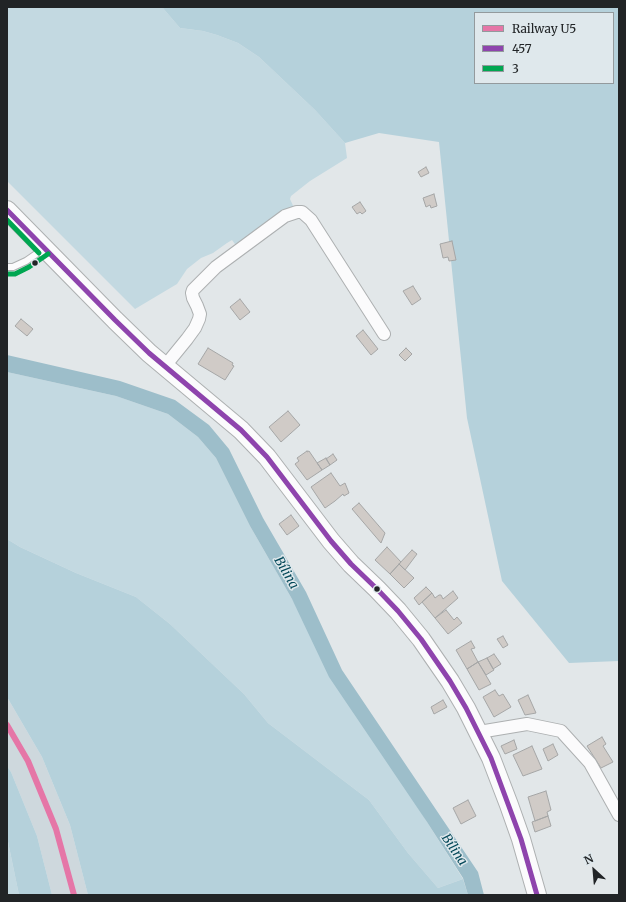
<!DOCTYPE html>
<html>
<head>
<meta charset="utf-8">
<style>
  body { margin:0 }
  #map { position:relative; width:626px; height:902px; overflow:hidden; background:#e2e7e9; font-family:Merriweather,serif }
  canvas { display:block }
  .frame { position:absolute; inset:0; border:8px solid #212426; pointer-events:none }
  .legend { position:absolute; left:474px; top:12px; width:140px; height:72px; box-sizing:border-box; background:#dfe8ec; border:1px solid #939a9d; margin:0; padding:5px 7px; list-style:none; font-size:12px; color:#212426 }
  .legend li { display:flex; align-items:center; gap:8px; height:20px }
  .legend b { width:20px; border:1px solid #939a9d }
  .north { position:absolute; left:574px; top:850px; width:40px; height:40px; -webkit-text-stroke:3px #dfe8ec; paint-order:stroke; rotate:334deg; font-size:11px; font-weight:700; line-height:16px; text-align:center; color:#212426 }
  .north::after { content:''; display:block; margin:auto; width:14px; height:18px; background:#212426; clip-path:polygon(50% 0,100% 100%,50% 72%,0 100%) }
</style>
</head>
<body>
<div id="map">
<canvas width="626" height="902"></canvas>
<div class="frame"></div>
<ul class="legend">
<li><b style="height:5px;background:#e576a7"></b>Railway U5</li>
<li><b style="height:5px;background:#8e44ad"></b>457</li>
<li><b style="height:5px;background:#00a651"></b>3</li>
</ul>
<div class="north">N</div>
</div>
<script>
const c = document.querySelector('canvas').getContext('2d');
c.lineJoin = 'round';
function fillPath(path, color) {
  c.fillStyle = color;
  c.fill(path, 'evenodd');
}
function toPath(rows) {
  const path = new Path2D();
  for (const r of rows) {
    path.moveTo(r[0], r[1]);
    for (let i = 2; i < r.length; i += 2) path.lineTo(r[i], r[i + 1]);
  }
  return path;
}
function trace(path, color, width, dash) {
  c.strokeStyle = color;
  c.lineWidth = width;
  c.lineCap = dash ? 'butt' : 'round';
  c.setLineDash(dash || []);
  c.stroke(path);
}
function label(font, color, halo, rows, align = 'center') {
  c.font = font + ' Merriweather,serif';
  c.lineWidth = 3;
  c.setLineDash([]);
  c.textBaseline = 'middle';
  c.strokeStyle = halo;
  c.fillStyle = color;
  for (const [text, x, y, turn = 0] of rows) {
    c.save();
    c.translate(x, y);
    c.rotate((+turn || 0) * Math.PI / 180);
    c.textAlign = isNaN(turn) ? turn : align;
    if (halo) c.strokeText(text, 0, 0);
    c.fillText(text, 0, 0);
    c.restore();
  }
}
const built = toPath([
  [7,697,42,757,70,825,88,895,52,895,37,836,11,772,7,766]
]);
const green = toPath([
  [7,7,162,7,180,28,203,31,217,35,238,43,259,57,315,110,345,143,347,158,310,181,291,196,290,199,295,210,240,251,232,240,227,243,213,253,201,258,187,269,177,284,135,309,7,181],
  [7,372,116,396,168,414,198,437,216,458,250,526,292,599,427,822,463,879,438,888,408,853,369,800,268,723,244,694,170,624,136,597,76,573,20,547,7,539],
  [7,837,19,895,7,895]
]);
const forest = toPath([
  [162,7,619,7,619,661,569,663,502,581,467,418,439,142,379,133,345,143,315,110,259,57,238,43,217,35,203,31,180,28],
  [475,13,613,13,613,83,475,83],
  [7,539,20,547,76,573,136,597,170,624,244,694,268,723,369,800,408,853,438,888,463,879,468,895,88,895,70,825,42,757,7,697],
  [7,766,11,772,37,836,52,895,19,895,7,837]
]);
const water = toPath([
  [7,355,120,381,175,400,209,425,229,449,263,518,306,592,342,670,478,872,484,895,468,895,463,878,427,822,329,677,292,599,250,526,216,458,198,437,168,414,116,396,7,372]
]);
const building = toPath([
  [426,167,429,173,421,177,418,172,426,167],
  [434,194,437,206,431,208,430,205,426,207,423,198,434,194],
  [360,202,366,211,362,214,360,212,357,214,352,207,360,202],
  [452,241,456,260,449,261,448,257,443,258,440,244,452,241],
  [413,286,421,299,412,305,403,291,413,286],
  [240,299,250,312,240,320,230,307,240,299],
  [21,319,33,329,27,336,15,326,21,319],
  [363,330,378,349,371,355,356,336,363,330],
  [208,348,233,363,232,365,234,366,225,380,198,364,208,348],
  [406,348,412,354,405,361,399,355,406,348],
  [288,411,300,425,281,442,269,427,288,411],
  [307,451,307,452,309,451,322,470,307,480,295,464,299,461,297,458,307,451],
  [333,454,337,460,330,465,326,459,333,454],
  [326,458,330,465,322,470,317,463,326,458],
  [331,473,340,486,345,483,349,493,344,496,343,494,335,501,325,508,311,487,331,473],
  [359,503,385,533,381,543,352,509,359,503],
  [291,515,299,526,287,535,279,524,291,515],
  [387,547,401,562,390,574,375,560,387,547],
  [412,550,417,554,405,570,399,564,412,550],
  [399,564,414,578,404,588,390,574,399,564],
  [426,587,432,593,419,605,414,598,426,587],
  [453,591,458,598,435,618,422,602,432,593,435,598,439,595,441,595,443,599,453,591],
  [446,610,454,620,457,617,462,623,448,634,435,618,446,610],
  [503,636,508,645,503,648,497,639,503,636],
  [471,641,475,648,471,649,478,662,467,669,456,650,471,641],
  [494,654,501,664,493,669,487,658,494,654],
  [487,658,494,670,486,675,478,662,487,658],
  [478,662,491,684,479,690,467,669,478,662],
  [495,690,499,696,503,694,511,707,494,717,483,697,495,690],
  [528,695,536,713,525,715,518,700,528,695],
  [443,700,447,707,434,714,431,707,443,700],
  [602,737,606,744,603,746,613,762,601,768,587,746,602,737],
  [514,740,517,749,505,754,501,746,514,740],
  [553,744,558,755,548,761,543,749,553,744],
  [532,746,542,769,523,776,513,755,532,746],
  [546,791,551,810,547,812,548,816,535,821,528,797,546,791],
  [468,800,476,816,461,824,453,808,468,800],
  [548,816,551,826,535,832,532,822,548,816]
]);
const service = toPath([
  [7,267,13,267,26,261,42,250]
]);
const minor = toPath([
  [165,366,187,339,195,328,199,319,200,314,197,306,193,298,192,293,193,290,216,267,285,216,297,212,302,212,311,220,384,334],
  [479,732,527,724,561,731,590,763,619,815]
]);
const secondary = toPath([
  [7,210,115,320,149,353,241,430,267,457,331,541,351,564,377,589,398,611,421,639,450,681,466,708,491,758,509,805,521,839,537,895]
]);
const bus1 = toPath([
  [7,210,115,320,149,353,241,430,267,457,331,541,351,564,377,589,398,611,421,639,450,681,466,708,491,758,521,839,537,895]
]);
const bus2 = toPath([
  [7,220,39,253],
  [7,274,15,274,29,267,48,254]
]);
const rail1 = toPath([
  [7,725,28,761,56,829,74,895]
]);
const markers = [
  [35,263,3.5,"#212426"],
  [377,589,3.5,"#212426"]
];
const waterNames = [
  ["Bílina",286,573,60],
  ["Bílina",454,850,56]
];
fillPath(built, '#ced8dd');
fillPath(green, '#c3d9e1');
fillPath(forest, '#b5d1db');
fillPath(water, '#9dbeca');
fillPath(building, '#d0cbc7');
trace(building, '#a5a6a6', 1);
trace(service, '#adb0b1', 8);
trace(minor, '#adb0b1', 14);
trace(secondary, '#adb0b1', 20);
trace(service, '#fbfbfc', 6);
trace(minor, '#fbfbfc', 12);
trace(secondary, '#fbfbfc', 18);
trace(bus1, '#8e44ad', 5);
trace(bus2, '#00a651', 5);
trace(rail1, '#e576a7', 6);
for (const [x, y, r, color] of markers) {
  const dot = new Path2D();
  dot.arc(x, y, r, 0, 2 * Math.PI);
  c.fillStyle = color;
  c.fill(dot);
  trace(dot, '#dfe8ec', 1.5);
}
label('italic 13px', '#044859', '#dfe8ec', waterNames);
</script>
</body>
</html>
